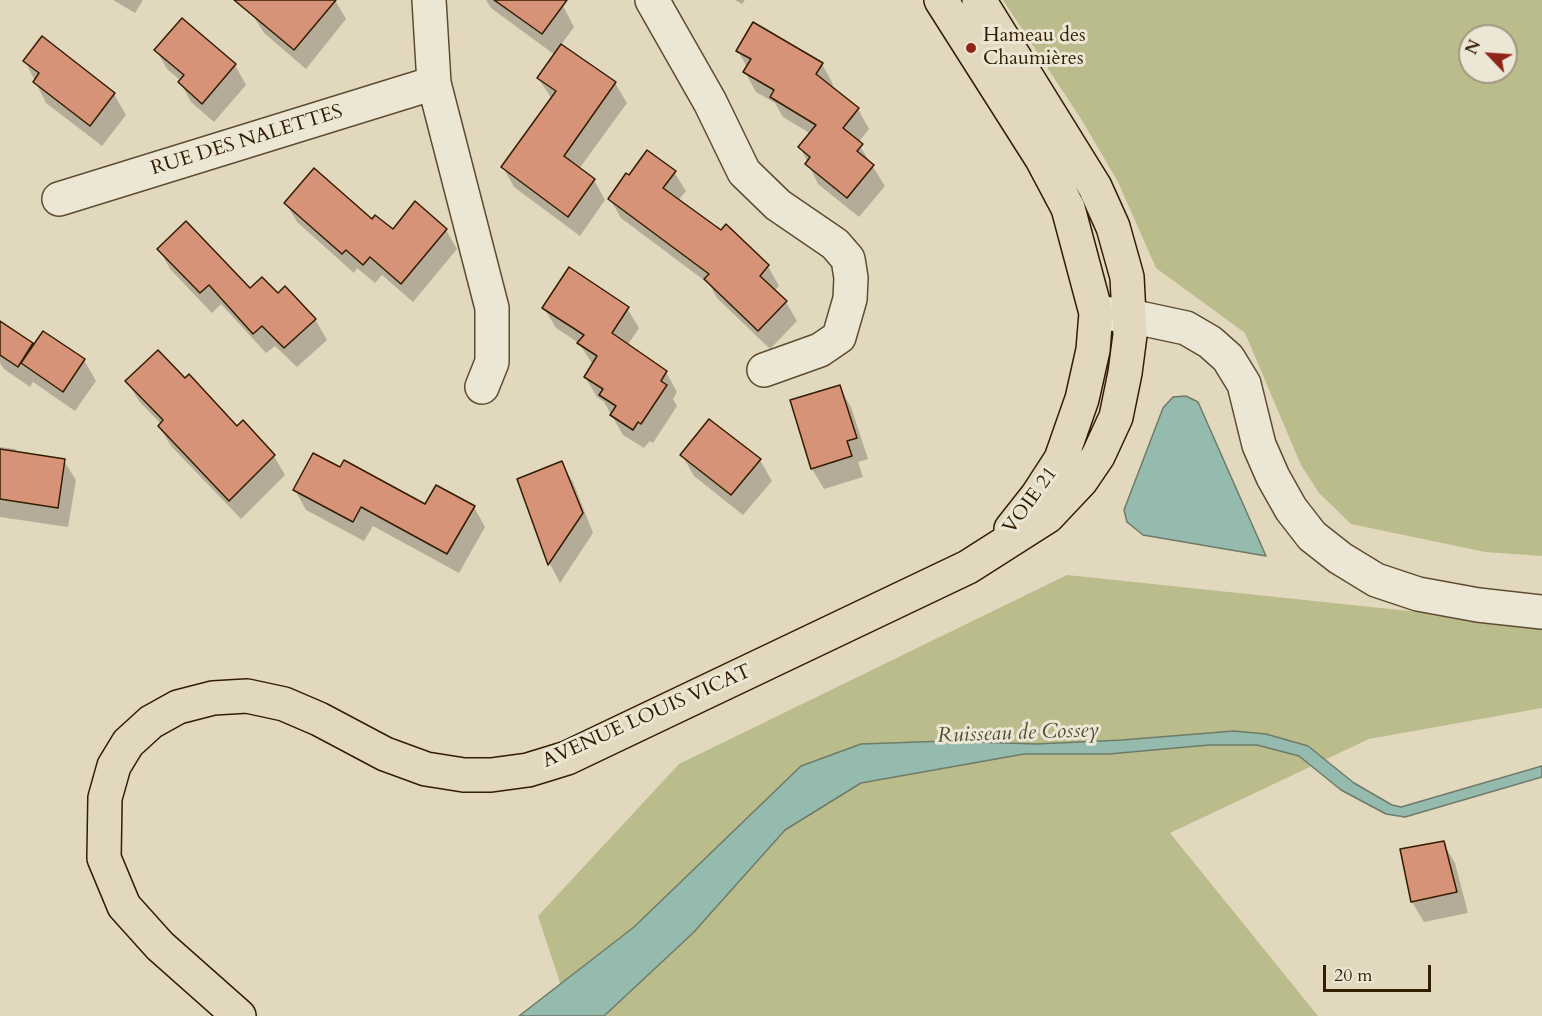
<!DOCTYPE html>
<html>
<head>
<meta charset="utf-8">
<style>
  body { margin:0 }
  #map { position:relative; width:1542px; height:1016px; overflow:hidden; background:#e2d8be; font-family:Cardo,serif }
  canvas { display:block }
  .north { position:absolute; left:1458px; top:24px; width:60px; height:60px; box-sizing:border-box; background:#ece6d5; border:2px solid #a29680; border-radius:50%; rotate:295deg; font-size:16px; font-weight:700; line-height:24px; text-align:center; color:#331d00 }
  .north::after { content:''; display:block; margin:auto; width:21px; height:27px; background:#8f2418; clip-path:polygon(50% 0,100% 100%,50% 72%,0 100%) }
  .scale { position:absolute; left:1323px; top:965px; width:108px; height:27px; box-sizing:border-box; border:3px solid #331d00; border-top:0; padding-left:8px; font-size:18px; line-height:21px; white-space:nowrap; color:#331d00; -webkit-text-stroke:4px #ece6d5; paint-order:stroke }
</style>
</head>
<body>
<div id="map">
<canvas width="1542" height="1016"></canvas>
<div class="north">N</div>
<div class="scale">20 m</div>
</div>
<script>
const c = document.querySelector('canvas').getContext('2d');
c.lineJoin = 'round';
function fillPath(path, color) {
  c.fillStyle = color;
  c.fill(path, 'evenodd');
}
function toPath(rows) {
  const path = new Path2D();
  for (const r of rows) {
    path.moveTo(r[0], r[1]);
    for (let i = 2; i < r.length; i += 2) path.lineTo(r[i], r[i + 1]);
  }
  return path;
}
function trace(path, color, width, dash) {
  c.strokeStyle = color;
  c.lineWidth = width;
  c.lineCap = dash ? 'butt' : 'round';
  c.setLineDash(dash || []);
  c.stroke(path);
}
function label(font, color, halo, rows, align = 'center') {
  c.font = font + ' Cardo,serif';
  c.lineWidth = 6;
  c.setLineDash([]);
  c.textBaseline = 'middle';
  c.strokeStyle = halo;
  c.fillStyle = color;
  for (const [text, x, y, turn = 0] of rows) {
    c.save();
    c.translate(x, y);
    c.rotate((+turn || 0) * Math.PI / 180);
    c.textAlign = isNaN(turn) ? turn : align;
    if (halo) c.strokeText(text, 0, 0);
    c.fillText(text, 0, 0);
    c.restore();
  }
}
const green = toPath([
  [1003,0,1542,0,1542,556,1485,552,1351,524,1319,493,1301,465,1245,333,1156,268,1118,182,1083,122],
  [1470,36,1506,36,1506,72,1470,72],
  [1067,575,1542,625,1542,708,1369,739,1170,833,1318,1016,571,1016,538,916,679,764]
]);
const water = toPath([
  [1186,396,1198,402,1266,556,1143,535,1127,522,1124,510,1163,408,1173,397,1186,396],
  [1234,731,1266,734,1308,746,1354,783,1392,805,1401,807,1542,766,1542,777,1405,817,1386,814,1341,790,1299,756,1257,745,1209,745,1109,754,1024,754,861,783,785,830,693,933,604,1016,519,1016,634,927,801,766,861,744,947,741,1036,744,1122,740,1234,731]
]);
const shadow = toPath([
  [113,0,143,0,135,13],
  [264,0,335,0,346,19,306,69,264,33,252,14],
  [486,0,560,0,574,27,561,45,615,83,627,103,579,169,594,180,605,200,580,236,514,187,503,167,552,99,538,78,555,55,491,8],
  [735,0,745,0,742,4],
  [182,20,235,65,246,85,214,122,191,102,180,82,181,81,167,69,156,50],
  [738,51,822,64,833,84,831,88,858,109,869,129,858,143,885,186,859,217,818,184,800,147,811,134,783,117,775,103,756,92,745,72,747,67],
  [25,61,114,94,126,115,102,146,46,103],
  [674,172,686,191,678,201,721,232,726,226,768,266,779,286,774,291,786,302,797,321,770,349,717,298,709,284,621,218,610,199],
  [286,203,372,221,393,231,446,230,457,249,413,302,382,275,375,283,357,268,354,273,297,222],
  [159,249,250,290,278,295,315,319,327,340,297,367,275,346,266,353,221,304,212,313,170,269],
  [544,308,627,308,639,328,627,346,666,372,677,392,673,399,677,406,653,443,650,441,644,448,623,435,604,402,597,397,585,377,593,365,579,343,556,328],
  [0,337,84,360,96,381,75,411,33,382,30,387,4,369,0,363],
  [127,381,237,429,274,456,285,475,241,519,171,446,159,426,161,424,139,401],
  [839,387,851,407,868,459,858,462,863,477,824,489,812,469,792,401],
  [0,447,15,449,18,453,64,461,76,480,68,527,0,517],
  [682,455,760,460,772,481,743,515,694,476],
  [561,463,573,482,593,533,560,583,550,564,519,480],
  [295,490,425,506,474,507,485,527,459,573,373,526,364,541,306,510],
  [1443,843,1455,863,1468,913,1424,922,1412,902]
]);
const building = toPath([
  [234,0,336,0,294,50,234,0],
  [494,0,567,0,542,34,494,0],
  [182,18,236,64,202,104,178,82,184,75,154,50,182,18],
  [753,22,823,63,816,74,859,108,843,128,863,144,857,151,874,165,847,198,805,164,810,157,798,147,816,125,770,97,774,90,743,72,751,59,736,51,753,22],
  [42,36,115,93,90,126,33,82,39,73,23,61,42,36],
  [561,44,616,82,564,156,595,179,568,217,501,167,556,91,537,78,561,44],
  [647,150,676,171,663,188,721,230,726,224,769,265,760,276,787,301,758,331,704,279,709,274,608,199,626,173,629,175,647,150],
  [314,168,372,219,375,215,393,229,415,201,447,229,401,284,370,257,363,265,346,250,342,254,284,203,314,168],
  [186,221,250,288,262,277,278,293,285,286,316,319,284,348,262,326,253,334,209,285,200,293,157,249,186,221],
  [569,267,629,307,612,333,667,371,661,381,667,385,641,424,638,422,633,430,610,415,616,406,599,395,603,389,584,377,597,356,577,343,584,335,542,308,569,267],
  [0,321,33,343,18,367,0,355,0,321],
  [43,331,85,359,63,392,21,363,43,331],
  [158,350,185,378,189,374,237,426,243,420,275,455,229,501,158,426,163,420,125,381,158,350],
  [840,385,857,438,847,441,852,456,811,469,790,400,840,385],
  [709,419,761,459,731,495,680,455,709,419],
  [0,449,65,459,58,508,0,499,0,449],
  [313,453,340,467,344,460,425,504,436,485,475,506,447,554,361,507,353,522,293,490,313,453],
  [562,461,583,513,548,565,517,479,562,461],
  [1444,841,1457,892,1411,902,1400,849,1444,841]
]);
const minor = toPath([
  [429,0,434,83,492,308,492,362,482,387],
  [652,0,710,102,744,172,778,205,835,244,848,259,851,278,850,299,839,337,820,350,764,370],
  [59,199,434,83],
  [1101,313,1130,316,1186,328,1210,342,1228,358,1244,384,1259,445,1273,477,1291,509,1312,536,1340,558,1376,580,1418,594,1478,605,1542,612]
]);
const major = toPath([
  [941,0,1042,159,1068,208,1096,313,1093,350,1082,399,1061,459,1037,496,1011,529],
  [239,1016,160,946,124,906,104,858,105,798,114,766,128,743,151,722,178,707,213,698,247,696,284,704,319,719,385,754,426,769,464,775,491,775,528,770,567,758,968,567,1048,516,1081,481,1098,456,1116,417,1125,373,1130,335,1127,277,1113,227,1095,187,979,0]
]);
const markers = [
  [971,48,6,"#8f2418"]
];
const poiNames = [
  ["Hameau des",983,36],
  ["Chaumières",983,59]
];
const streetNames = [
  ["RUE DES NALETTES",247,141,-17],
  ["VOIE 21",1031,501,-54],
  ["AVENUE LOUIS VICAT",647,717,-24]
];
const waterNames = [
  ["Ruisseau de Cossey",1018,734,-2]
];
fillPath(green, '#bbbc8c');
fillPath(water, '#95baae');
trace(water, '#6e7b68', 1.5);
fillPath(shadow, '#0003');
fillPath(building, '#d79378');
trace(building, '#331d00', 1.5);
trace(minor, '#5f4c30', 36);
trace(major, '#331d00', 36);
trace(minor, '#ece6d5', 33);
trace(major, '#e2d8be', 33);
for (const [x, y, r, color] of markers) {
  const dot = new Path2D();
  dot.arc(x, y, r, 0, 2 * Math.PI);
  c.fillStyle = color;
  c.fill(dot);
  trace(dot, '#ece6d5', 2);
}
label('20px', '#331d00', '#ece6d5', poiNames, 'left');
label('20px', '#331d00', '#ece6d5', streetNames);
label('italic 21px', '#504c34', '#ece6d5', waterNames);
</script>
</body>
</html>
